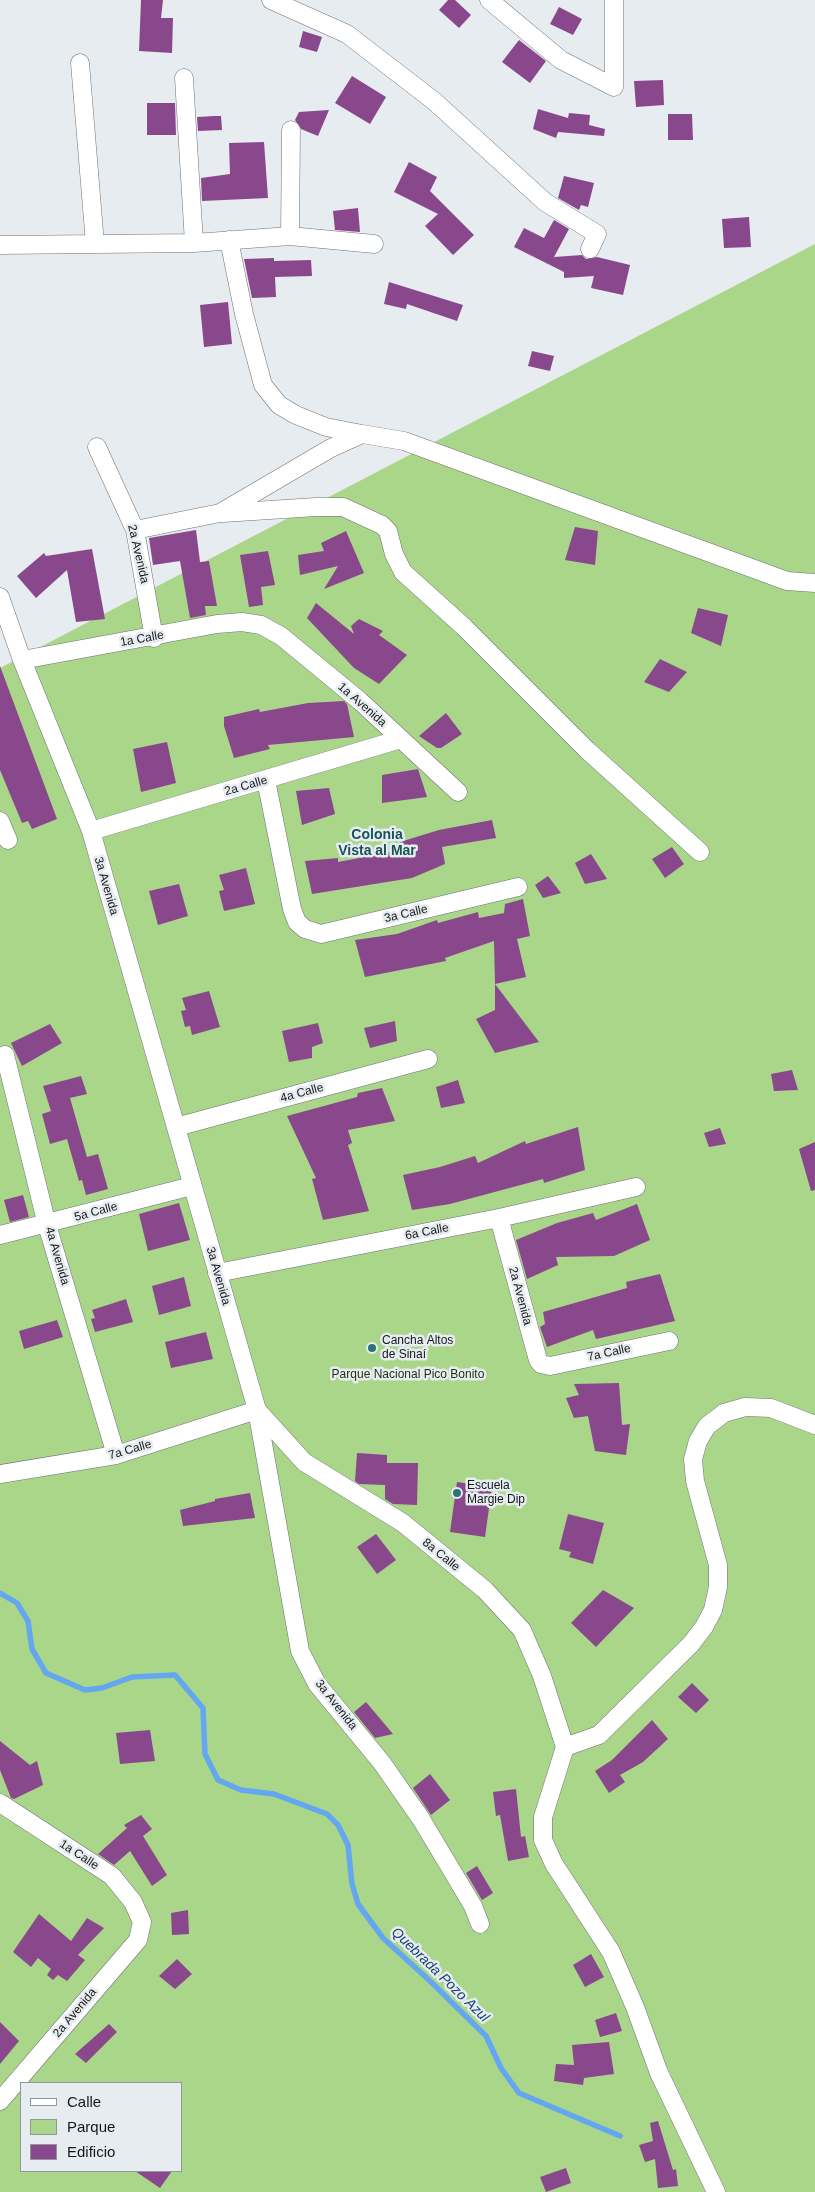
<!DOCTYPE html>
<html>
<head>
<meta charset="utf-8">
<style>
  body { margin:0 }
  #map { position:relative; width:815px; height:2192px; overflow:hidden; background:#e7ecf0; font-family:Arial,sans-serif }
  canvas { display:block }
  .legend { position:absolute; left:20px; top:2082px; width:162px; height:90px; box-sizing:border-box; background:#e7ecf0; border:1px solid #93979a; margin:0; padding:6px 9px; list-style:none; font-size:15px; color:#151718 }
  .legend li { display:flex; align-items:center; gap:10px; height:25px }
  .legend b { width:25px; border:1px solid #93979a }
</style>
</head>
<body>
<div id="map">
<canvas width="815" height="2192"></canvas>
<ul class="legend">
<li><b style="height:6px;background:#fff"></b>Calle</li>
<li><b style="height:14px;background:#a9d689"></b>Parque</li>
<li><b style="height:14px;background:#89488c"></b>Edificio</li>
</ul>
</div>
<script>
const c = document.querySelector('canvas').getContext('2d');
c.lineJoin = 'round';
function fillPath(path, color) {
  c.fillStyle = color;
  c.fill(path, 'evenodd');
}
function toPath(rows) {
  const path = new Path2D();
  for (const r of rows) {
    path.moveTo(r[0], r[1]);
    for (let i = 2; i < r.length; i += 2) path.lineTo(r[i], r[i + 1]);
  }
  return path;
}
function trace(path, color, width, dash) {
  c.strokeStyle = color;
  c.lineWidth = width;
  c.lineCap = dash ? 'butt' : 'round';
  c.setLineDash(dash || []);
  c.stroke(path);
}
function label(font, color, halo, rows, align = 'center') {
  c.font = font + ' Arial,sans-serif';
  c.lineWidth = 5;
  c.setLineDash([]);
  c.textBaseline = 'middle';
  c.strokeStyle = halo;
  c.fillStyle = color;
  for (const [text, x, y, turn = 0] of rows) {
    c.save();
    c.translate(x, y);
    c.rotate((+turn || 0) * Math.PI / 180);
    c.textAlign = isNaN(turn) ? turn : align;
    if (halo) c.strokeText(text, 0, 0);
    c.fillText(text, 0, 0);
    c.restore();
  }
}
const green = toPath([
  [815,244,815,2192,0,2192,0,668],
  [21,2083,181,2083,181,2171,21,2171]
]);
const stream = toPath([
  [0,1593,17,1603,28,1621,32,1649,46,1673,85,1690,102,1688,132,1677,175,1675,203,1708,205,1754,218,1780,241,1790,274,1794,327,1814,338,1825,348,1845,352,1884,358,1904,383,1938,430,1981,486,2036,501,2068,519,2093,620,2136]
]);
const building = toPath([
  [141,0,163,0,161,18,173,18,172,53,139,51],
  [448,0,455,0,471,15,459,28,439,10],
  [559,7,582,19,573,35,550,24],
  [303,31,322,37,317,52,299,47],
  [519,40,546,61,530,83,502,62],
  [352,76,386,97,370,124,335,103],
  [663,80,664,105,636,107,634,81],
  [147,103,175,103,176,135,147,135],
  [538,109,568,118,569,113,590,115,589,125,605,129,604,136,558,132,556,138,533,129],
  [329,110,318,136,301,129,295,120,299,112],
  [668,114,692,114,693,140,668,140],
  [214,116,221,116,222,130,198,131,197,117],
  [264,142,268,198,202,201,201,178,230,174,229,143],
  [409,162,437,177,430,191,474,235,453,255,425,226,438,214,394,192],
  [564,176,594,183,588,207,581,205,579,210,558,198],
  [358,208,360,232,335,230,333,211],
  [749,217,751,247,724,248,722,219],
  [554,220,569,229,554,257,582,255,586,259,597,257,630,265,623,295,591,288,594,276,564,278,564,272,514,247,524,228,544,238],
  [274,258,274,261,311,260,312,276,275,277,276,297,252,298,244,259],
  [389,282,463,305,457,321,407,304,406,309,384,304],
  [228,302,232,344,204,347,200,305],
  [532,351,554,356,550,371,528,366],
  [575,527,598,531,595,565,565,560],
  [196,530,200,562,209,561,217,606,205,606,206,615,190,618,180,561,153,565,149,538],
  [346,531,364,573,324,589,338,566,300,575,298,555,324,551,321,543],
  [92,549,105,619,76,622,67,570,36,598,17,576,44,553,46,556],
  [268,551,275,585,261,587,263,605,249,607,240,555],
  [316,603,354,634,351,626,359,619,383,631,379,635,407,655,379,684,354,668,307,618],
  [698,608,728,615,721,646,691,633],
  [660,659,687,672,669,692,644,682],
  [0,666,57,819,32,829,28,821,22,823,0,770],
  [344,701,347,704,354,737,268,745,270,749,234,758,224,726,224,717,259,709,260,712,308,703],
  [446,713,462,734,441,748,437,748,419,736],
  [167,742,176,783,141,792,133,749],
  [418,769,427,797,382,803,382,775],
  [329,788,335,814,302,825,296,791],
  [492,820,496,838,442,847,445,864,412,878,312,894,305,861,338,858,338,862,402,850,400,842,439,830],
  [672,847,684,864,665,878,652,859],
  [591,854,607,879,585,884,575,863],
  [246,868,255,904,224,911,219,891,224,890,219,875],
  [548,876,561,893,543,898,535,885],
  [179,884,188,916,158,925,149,891],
  [523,899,530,936,517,939,526,977,495,984,494,941,445,958,446,961,365,977,355,940,397,934,437,920,438,923,478,912,479,918,504,913,505,904],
  [495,984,539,1042,495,1053,476,1019,495,1010],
  [209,991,220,1027,192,1035,190,1026,185,1027,181,1011,186,1010,182,998],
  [395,1021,397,1041,370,1048,364,1028],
  [318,1023,323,1043,312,1047,312,1058,289,1062,282,1031],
  [50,1024,62,1043,22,1066,11,1043],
  [792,1070,798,1090,774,1091,771,1074],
  [81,1076,87,1094,70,1098,87,1157,98,1154,108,1189,86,1195,82,1180,79,1181,67,1139,50,1144,42,1114,51,1111,43,1086],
  [458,1080,465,1103,441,1108,436,1087],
  [382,1088,395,1121,348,1130,352,1143,348,1145,369,1211,323,1220,312,1179,316,1178,287,1116,357,1097,358,1093],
  [578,1127,585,1170,544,1183,543,1179,450,1204,412,1210,403,1175,440,1167,475,1156,478,1163,525,1141,526,1144],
  [720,1128,726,1144,709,1147,704,1133],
  [815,1142,815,1190,811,1191,799,1149],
  [23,1195,29,1217,10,1222,4,1200],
  [179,1203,190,1240,148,1251,139,1214],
  [637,1204,650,1240,614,1256,556,1257,558,1265,527,1279,516,1240,557,1223,593,1213,596,1220],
  [660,1274,675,1321,596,1339,593,1330,547,1347,540,1327,545,1324,543,1312,627,1288,626,1282],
  [184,1277,191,1306,159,1315,152,1286],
  [126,1299,133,1322,95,1332,91,1319,95,1318,92,1310],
  [57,1320,63,1337,24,1349,19,1331],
  [206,1332,213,1359,171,1368,165,1342],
  [619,1383,622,1425,630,1424,626,1455,595,1451,588,1416,574,1418,566,1398,579,1395,574,1384],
  [357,1453,387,1455,387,1463,418,1463,417,1505,393,1504,385,1499,385,1485,359,1484,355,1481],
  [457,1482,492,1487,485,1537,450,1532],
  [250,1493,255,1518,183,1526,180,1510,215,1501,215,1499],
  [568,1514,604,1523,593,1564,569,1557,571,1552,559,1549],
  [376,1534,396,1560,377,1574,357,1547],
  [603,1590,634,1608,596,1647,571,1623],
  [692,1683,709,1700,696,1713,678,1697],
  [366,1702,393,1734,375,1738,354,1712],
  [652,1720,668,1739,643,1762,620,1775,625,1782,609,1793,595,1771,612,1760],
  [150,1730,155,1761,120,1764,116,1733],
  [0,1741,30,1765,37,1761,43,1785,14,1799,11,1798,0,1770],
  [430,1774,450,1800,431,1815,413,1788],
  [516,1789,521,1837,525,1836,529,1857,508,1861,500,1815,496,1816,493,1792],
  [141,1815,152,1829,143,1836,167,1875,152,1886,130,1851,114,1865,98,1854,127,1828,124,1825],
  [477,1866,493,1893,482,1900,466,1873],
  [188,1910,189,1934,172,1935,171,1913],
  [39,1914,71,1941,87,1918,104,1928,78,1955,85,1960,67,1981,58,1975,53,1980,47,1975,51,1969,38,1958,31,1967,13,1952],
  [591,1954,604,1977,585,1987,573,1965],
  [177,1959,192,1974,175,1989,159,1976],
  [616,2013,622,2031,600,2037,595,2020],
  [0,2022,19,2041,0,2064],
  [109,2024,117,2032,86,2063,75,2054],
  [609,2042,614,2074,584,2078,583,2085,554,2081,556,2064,574,2065,572,2045],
  [658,2121,673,2170,676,2169,678,2186,658,2188,655,2159,645,2162,639,2145,653,2141,650,2123],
  [566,2168,571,2183,546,2192,540,2177],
  [135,2171,172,2171,160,2188]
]);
const street = toPath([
  [271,0,347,34,434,101,545,202,597,234,590,249],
  [489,0,561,60,614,87,614,0],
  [80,63,95,244],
  [184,78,194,243],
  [290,236,291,130],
  [229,240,244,314,263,385,279,405,296,415,326,427,362,434],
  [0,245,194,243,290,236,374,244],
  [97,447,135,530,154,638],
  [223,513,316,507,343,507,382,525,388,531,394,554,403,572,464,627,587,750,700,852],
  [135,530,220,513,331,448,362,434,404,441,787,581,815,583],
  [0,597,22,660,91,831,257,1410,300,1651,317,1684,382,1763,421,1819,473,1906,480,1924],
  [22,660,217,624,242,622,261,625,281,636,360,701,458,792],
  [266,780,292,909,297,922,305,929,321,934,518,887],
  [0,821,8,840],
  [91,831,401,739],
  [5,1055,47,1225,116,1455],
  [176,1127,428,1059],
  [499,1218,538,1360,541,1364,550,1366,669,1341],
  [0,1235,192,1186],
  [217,1273,499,1218,636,1187],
  [258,1411,304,1462,403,1523,485,1590,522,1630,542,1676,565,1747],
  [0,1474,116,1455,257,1410],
  [0,1803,112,1876,133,1902,142,1922,138,1940,0,2101],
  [716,2192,659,2073,635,2007,611,1952,554,1864,543,1840,543,1817,565,1747,599,1735,691,1644,704,1627,713,1610,718,1587,718,1565,695,1481,693,1459,698,1441,707,1426,724,1413,745,1407,771,1408,815,1425]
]);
const markers = [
  [372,1348,5,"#297379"],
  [457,1493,5,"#297379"]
];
const streetNames = [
  ["2a Avenida",138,554,77],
  ["1a Calle",142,639,-10],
  ["1a Avenida",362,705,41],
  ["2a Calle",246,786,-16],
  ["3a Avenida",106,886,74],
  ["3a Calle",406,914,-13],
  ["4a Calle",302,1093,-15],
  ["5a Calle",96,1212,-15],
  ["6a Calle",427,1232,-11],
  ["4a Avenida",57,1256,74],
  ["3a Avenida",218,1276,74],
  ["2a Avenida",520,1296,75],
  ["7a Calle",609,1353,-12],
  ["7a Calle",130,1450,-16],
  ["8a Calle",441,1555,39],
  ["3a Avenida",336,1705,52],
  ["1a Calle",79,1855,33],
  ["2a Avenida",75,2013,-50]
];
const poiNames = [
  ["Cancha Altos",382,1341],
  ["de Sinaí",382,1355],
  ["Escuela",467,1486],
  ["Margie Dip",467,1500]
];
const parkNames = [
  ["Parque Nacional Pico Bonito",408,1375]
];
const neighbourhoodNames = [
  ["Colonia",377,835],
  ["Vista al Mar",377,851]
];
const waterNames = [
  ["Quebrada Pozo Azul",440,1975,44]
];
fillPath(green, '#a9d689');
trace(stream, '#64a7f0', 5.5);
fillPath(building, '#89488c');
trace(street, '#6e7276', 19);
trace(street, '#fff', 18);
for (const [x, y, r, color] of markers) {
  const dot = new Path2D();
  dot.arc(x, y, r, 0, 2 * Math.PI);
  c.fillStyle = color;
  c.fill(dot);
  trace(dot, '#e7ecf0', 2);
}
label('12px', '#151718', '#e7ecf0', streetNames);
label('12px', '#151718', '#e7ecf0', poiNames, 'left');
label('12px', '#1d300d', '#e7ecf0', parkNames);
label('bold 14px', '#175358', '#e7ecf0', neighbourhoodNames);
label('italic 14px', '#144472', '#e7ecf0', waterNames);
</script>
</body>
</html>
